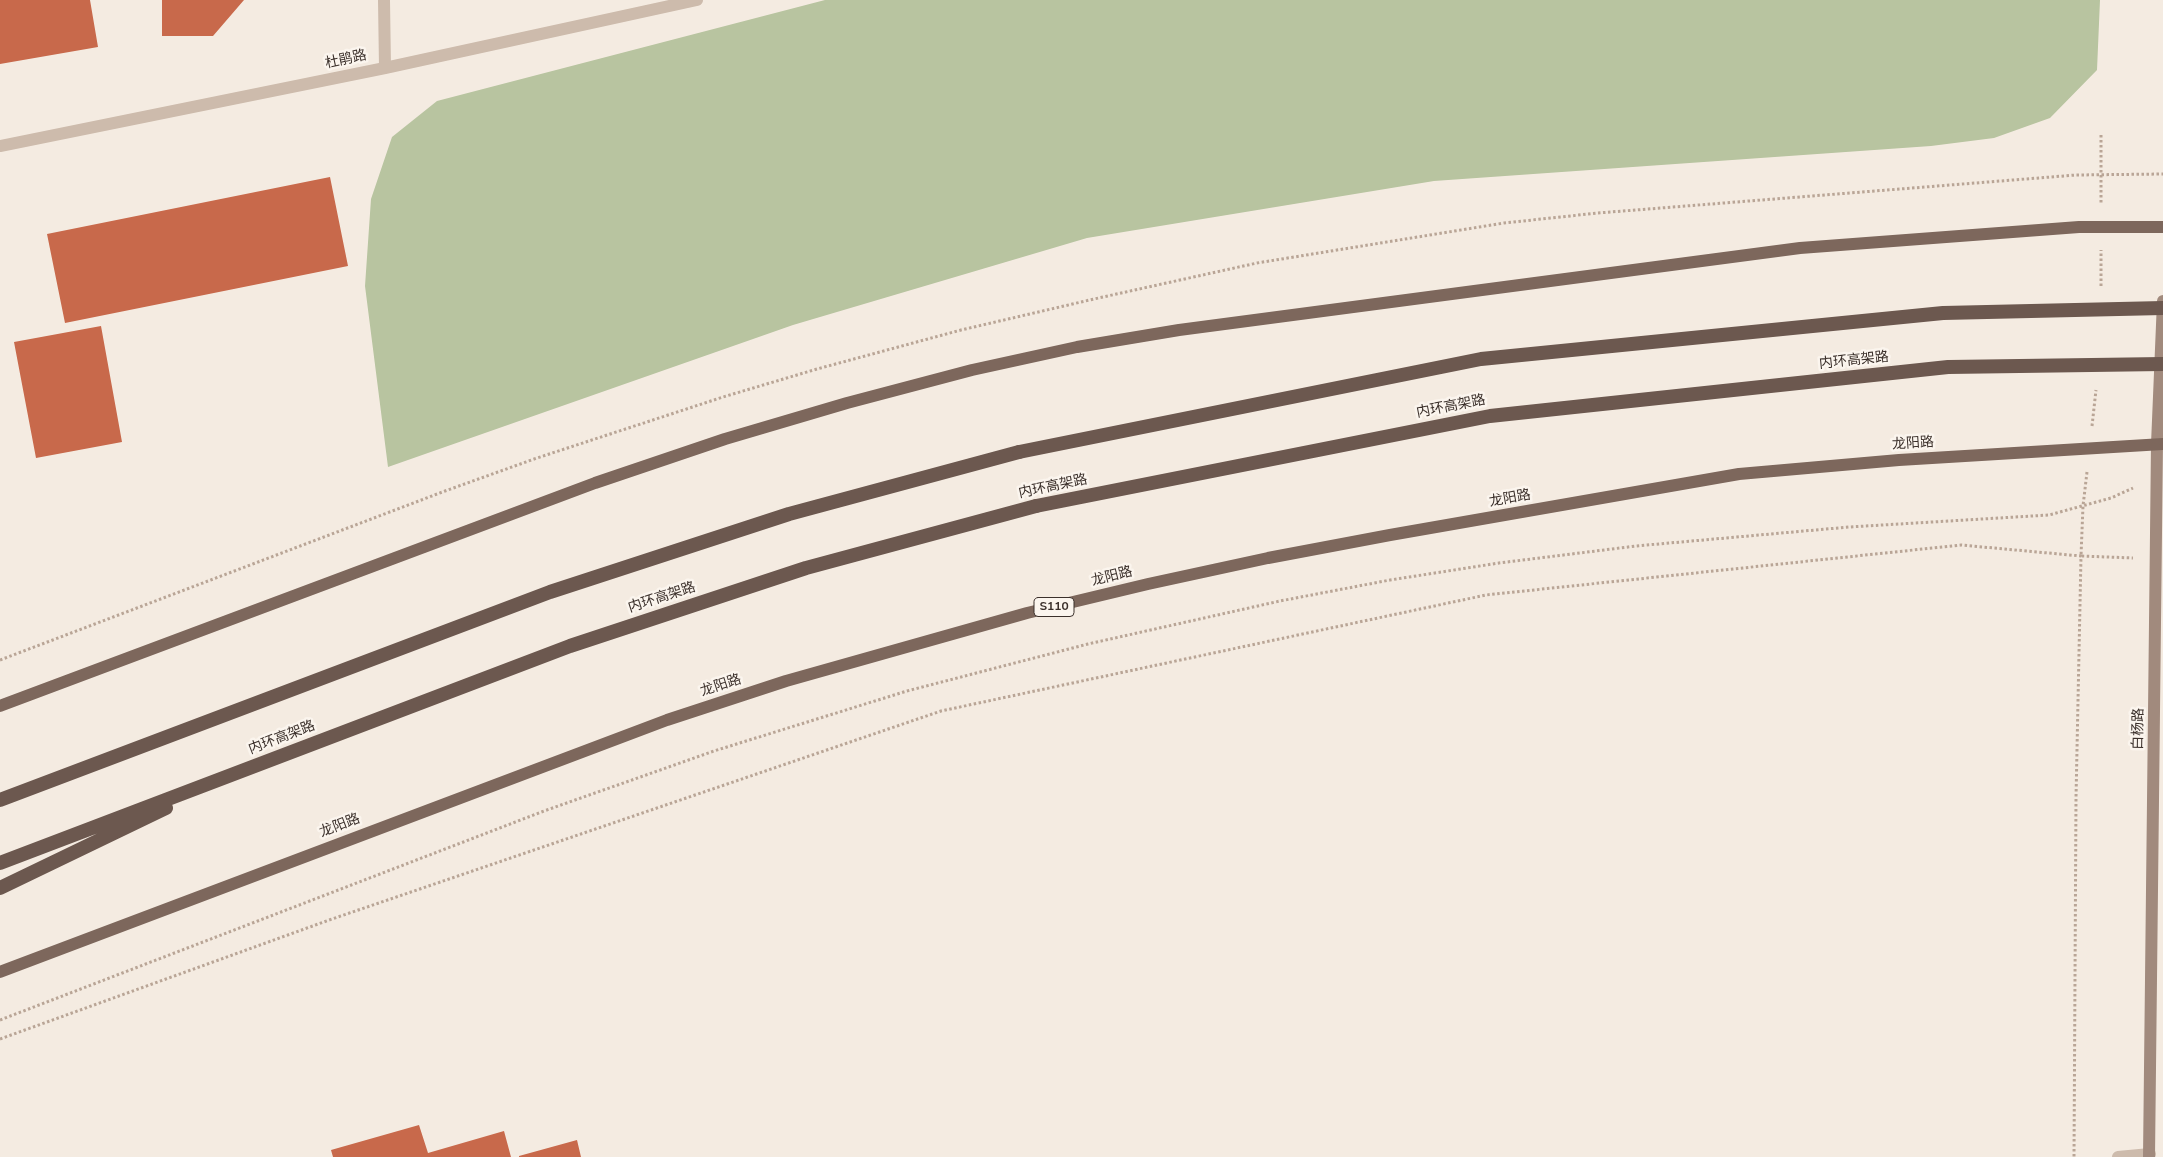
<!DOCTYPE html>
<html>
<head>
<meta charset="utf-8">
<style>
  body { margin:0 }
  canvas { display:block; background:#f4ebe1 }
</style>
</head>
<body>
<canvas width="2163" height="1157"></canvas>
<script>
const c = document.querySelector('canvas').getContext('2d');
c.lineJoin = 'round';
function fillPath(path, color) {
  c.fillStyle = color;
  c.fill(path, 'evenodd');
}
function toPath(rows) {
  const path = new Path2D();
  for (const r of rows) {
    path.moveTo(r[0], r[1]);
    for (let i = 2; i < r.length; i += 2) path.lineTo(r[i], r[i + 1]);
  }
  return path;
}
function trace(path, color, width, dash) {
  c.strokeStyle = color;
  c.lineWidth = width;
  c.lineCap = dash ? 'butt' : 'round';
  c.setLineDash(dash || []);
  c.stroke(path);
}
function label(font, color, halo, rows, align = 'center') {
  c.font = font + ' "Nunito Sans","Noto Sans SC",sans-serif';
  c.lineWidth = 5;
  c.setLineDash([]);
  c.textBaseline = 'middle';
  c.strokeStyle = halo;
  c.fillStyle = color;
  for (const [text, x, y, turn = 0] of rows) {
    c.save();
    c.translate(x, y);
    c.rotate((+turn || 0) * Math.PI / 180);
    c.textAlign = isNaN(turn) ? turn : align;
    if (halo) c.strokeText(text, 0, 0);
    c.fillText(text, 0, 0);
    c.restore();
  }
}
const green = toPath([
  [825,0,2100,0,2097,70,2050,118,1994,138,1931,146,1434,181,1087,238,793,325,388,467,365,286,371,199,392,137,437,101]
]);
const building = toPath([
  [0,0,90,0,98,47,0,64],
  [162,0,244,0,213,36,162,36],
  [330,177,348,266,65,323,47,234],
  [101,326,122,442,36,458,14,342],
  [419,1125,428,1153,504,1131,511,1157,333,1157,331,1150],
  [577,1140,581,1157,519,1157,519,1156]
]);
const path = toPath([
  [2101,135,2101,204],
  [2101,286,2101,250],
  [2092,426,2096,390],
  [2087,472,2083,506,2081,556,2133,558],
  [0,660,445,491,537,458,723,397,817,369,961,330,1094,299,1257,263,1504,223,1598,213,2076,175,2163,174],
  [0,1020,544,811,714,751,907,691,1088,644,1280,601,1390,580,1499,563,1636,546,1849,527,2049,515,2111,498,2133,488],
  [0,1039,332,919,941,711,1486,595,1961,545,2081,556,2076,798,2074,1157]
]);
const service = toPath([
  [2118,1157,2150,1154]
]);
const minor = toPath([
  [384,0,385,68],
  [0,146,385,68,697,0]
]);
const secondary = toPath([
  [2149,1157,2157,444,2163,301]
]);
const primary = toPath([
  [0,706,595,483,725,439,847,403,972,370,1077,347,1179,330,1800,248,2079,227,2163,227],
  [0,972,667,720,786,681,1027,613,1148,584,1268,558,1390,535,1739,474,1899,460,2163,444]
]);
const trunk = toPath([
  [0,800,550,592,789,514,1019,452],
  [0,863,570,646,806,568,1036,506],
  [0,888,166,808]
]);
const trunkBridge = toPath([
  [1019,452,1481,359,1943,313,2163,308],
  [1036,506,1490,416,1948,367,2163,364]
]);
const shields = [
  [1054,607,40]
];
const shieldNames = [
  ["S110",1054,607]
];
const streetNames = [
  ["杜鹃路",346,60,-12],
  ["内环高架路",1854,361,-6],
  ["内环高架路",1451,407,-11],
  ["龙阳路",1913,444,-4],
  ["内环高架路",1053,487,-12],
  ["龙阳路",1510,499,-10],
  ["龙阳路",1112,577,-14],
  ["内环高架路",662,598,-18],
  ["龙阳路",721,686,-18],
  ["白杨路",2139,729,-89],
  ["内环高架路",282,738,-21],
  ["龙阳路",340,826,-21]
];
fillPath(green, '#b8c4a0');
fillPath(building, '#c8694b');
trace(path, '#b9a596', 3, [2.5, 2.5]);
trace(service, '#cdbbac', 12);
trace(minor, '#cdbbac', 12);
trace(secondary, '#a18a7d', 12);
trace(primary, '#7d675c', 12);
trace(trunk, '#6c584f', 14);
trace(trunkBridge, '#6c584f', 14);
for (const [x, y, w] of shields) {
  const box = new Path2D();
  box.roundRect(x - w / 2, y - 9.5, w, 19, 4);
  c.fillStyle = '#fbf5ee';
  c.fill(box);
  trace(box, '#3b302b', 1);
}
label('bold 12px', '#3b302b', null, shieldNames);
label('14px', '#3b302b', '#fbf5ee', streetNames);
</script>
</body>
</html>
